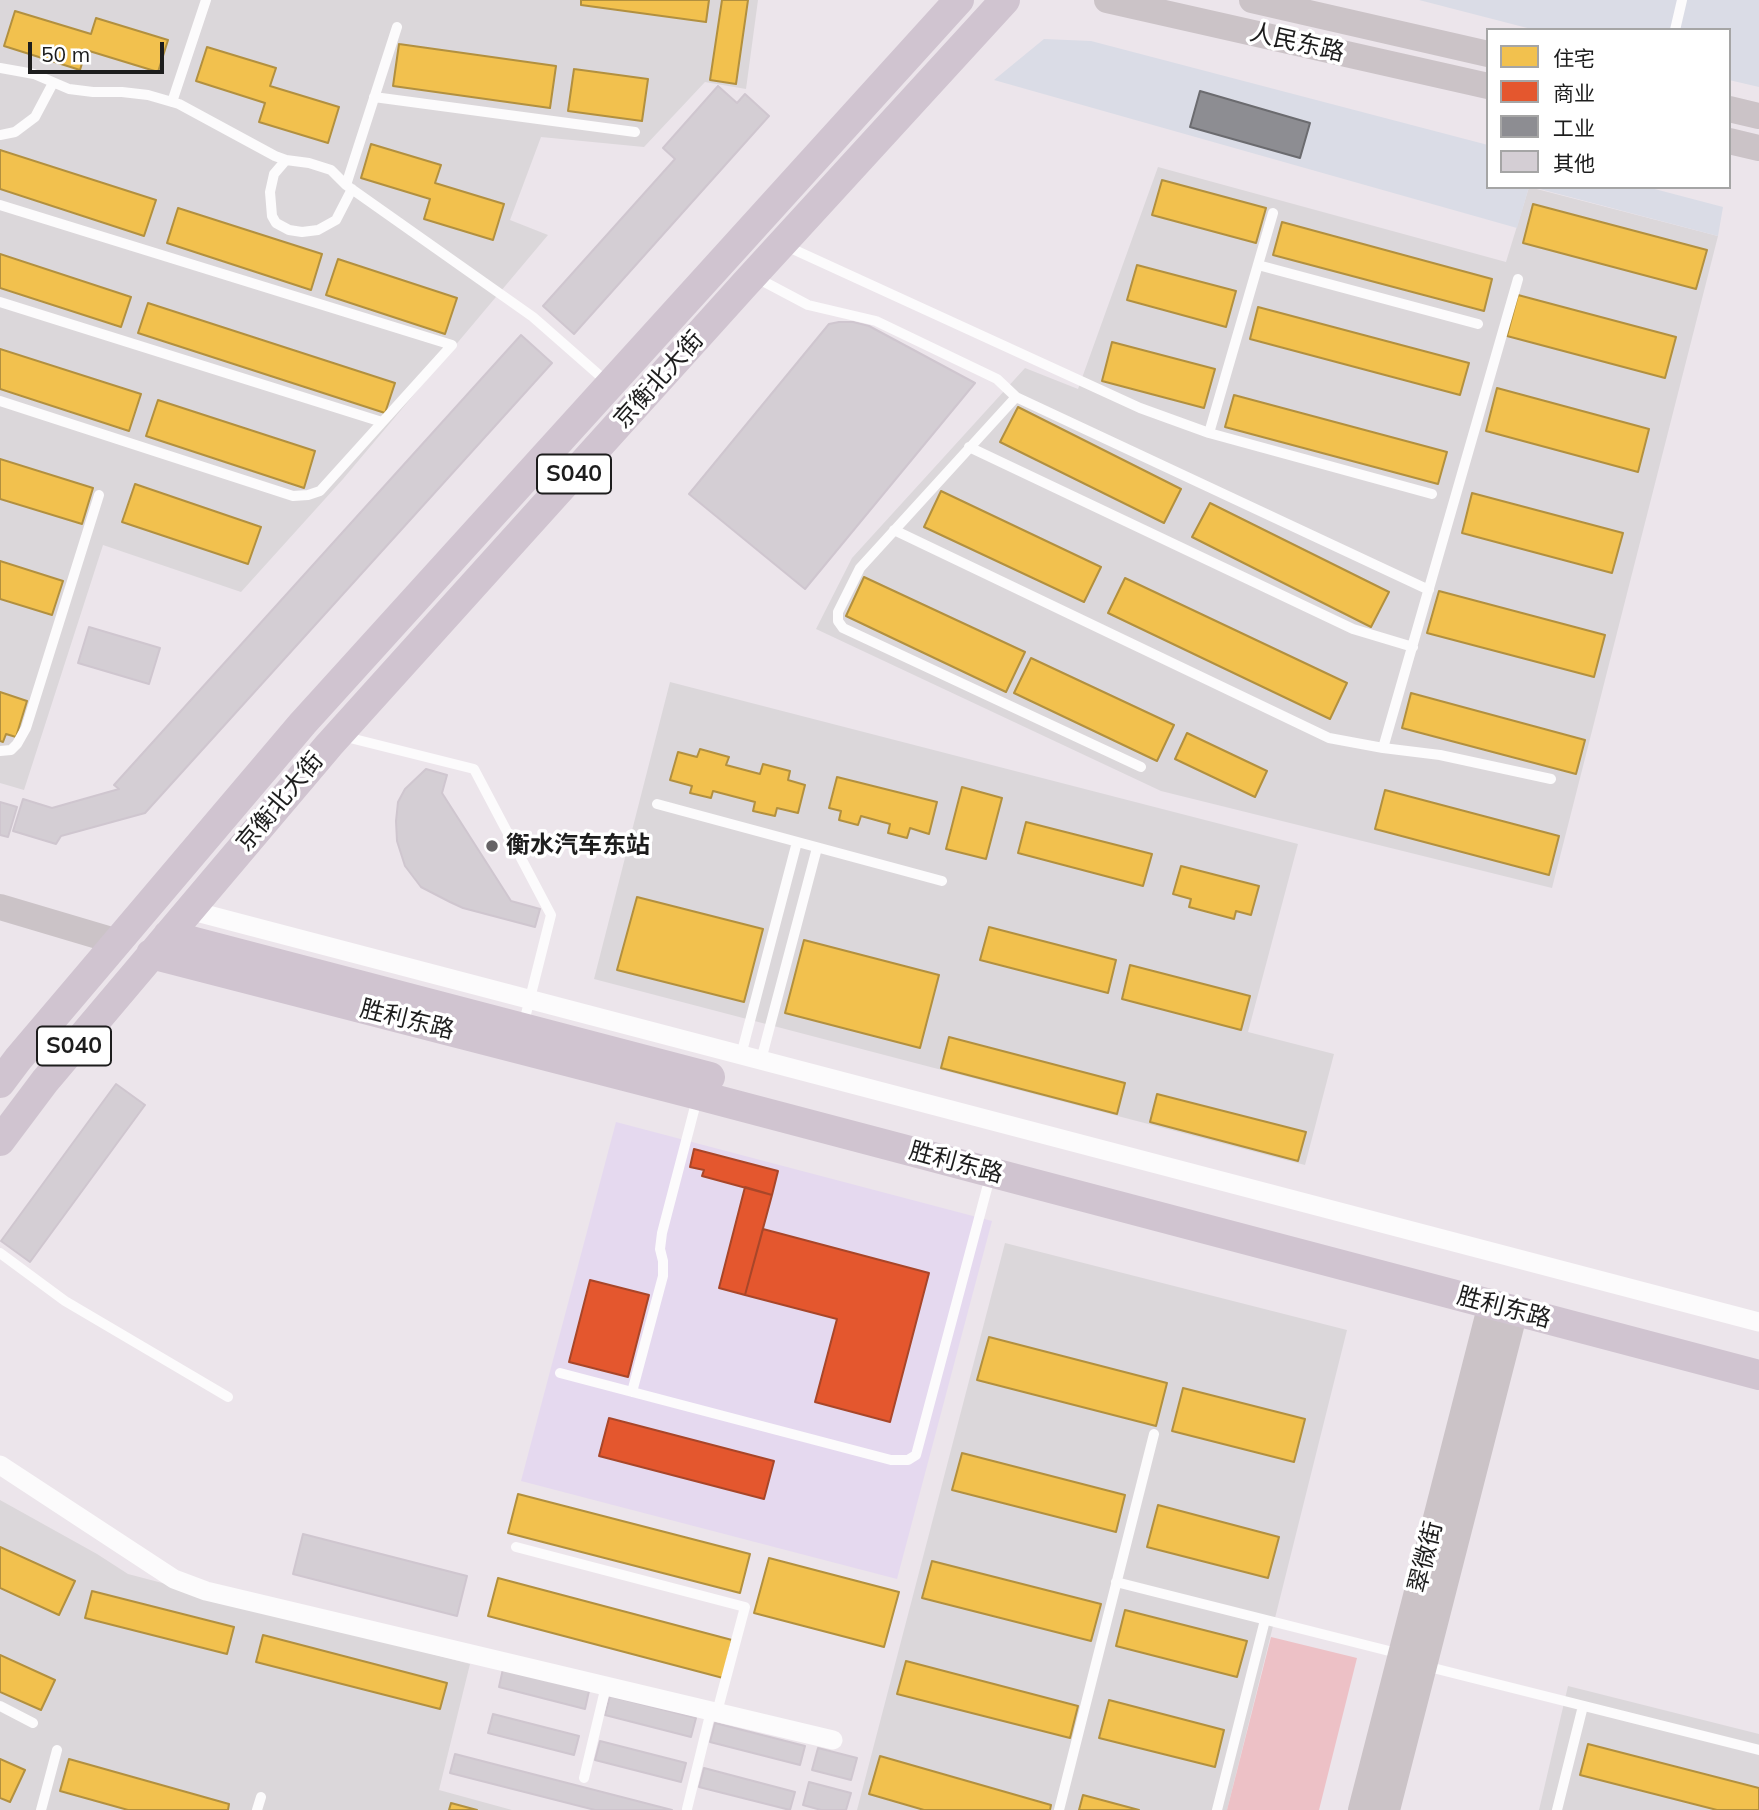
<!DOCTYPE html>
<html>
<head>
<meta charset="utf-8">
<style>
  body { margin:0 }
  #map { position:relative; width:1759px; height:1810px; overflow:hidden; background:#ece5eb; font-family:Mulish,"Noto Sans SC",sans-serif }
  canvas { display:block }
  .legend { position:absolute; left:1486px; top:28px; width:245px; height:161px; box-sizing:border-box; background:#fff; border:2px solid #a5a5a5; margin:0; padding:9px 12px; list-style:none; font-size:21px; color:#1d1d1d }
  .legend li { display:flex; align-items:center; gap:14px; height:35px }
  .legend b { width:35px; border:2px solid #a5a5a5 }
  .scale { position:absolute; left:28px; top:42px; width:136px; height:32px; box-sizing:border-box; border:4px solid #1d1d1d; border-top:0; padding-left:9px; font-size:21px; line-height:24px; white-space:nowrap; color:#1d1d1d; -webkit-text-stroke:5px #fff; paint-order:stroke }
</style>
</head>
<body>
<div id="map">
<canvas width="1759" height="1810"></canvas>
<ul class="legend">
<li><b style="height:19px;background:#f2c14e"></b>住宅</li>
<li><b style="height:19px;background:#e4572e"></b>商业</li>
<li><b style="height:19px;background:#8d8d92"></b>工业</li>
<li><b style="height:19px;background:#d4ced4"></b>其他</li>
</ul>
<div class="scale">50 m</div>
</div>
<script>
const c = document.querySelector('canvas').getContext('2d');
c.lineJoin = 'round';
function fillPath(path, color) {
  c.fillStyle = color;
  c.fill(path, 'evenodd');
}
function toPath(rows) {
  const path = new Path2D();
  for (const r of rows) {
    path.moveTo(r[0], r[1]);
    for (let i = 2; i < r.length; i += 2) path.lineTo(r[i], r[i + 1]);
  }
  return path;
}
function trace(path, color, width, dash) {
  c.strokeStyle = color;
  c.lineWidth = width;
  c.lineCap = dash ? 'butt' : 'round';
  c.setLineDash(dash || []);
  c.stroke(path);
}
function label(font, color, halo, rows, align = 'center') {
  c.font = font + ' Mulish,"Noto Sans SC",sans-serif';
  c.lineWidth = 7;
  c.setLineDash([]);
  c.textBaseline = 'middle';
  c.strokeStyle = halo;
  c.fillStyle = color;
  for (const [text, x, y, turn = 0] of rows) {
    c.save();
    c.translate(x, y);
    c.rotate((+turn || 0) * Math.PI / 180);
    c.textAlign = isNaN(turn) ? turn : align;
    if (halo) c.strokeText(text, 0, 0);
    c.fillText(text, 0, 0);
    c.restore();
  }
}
const residential = toPath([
  [0,0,758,0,746,89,705,82,644,147,541,137,510,220,548,235,343,479,241,592,103,545,24,790,0,783],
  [1158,167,1506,262,1529,187,1718,236,1552,888,1161,791,816,629,852,558,1025,368,1078,389],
  [670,682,1298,844,1248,1032,1334,1054,1305,1165,594,979],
  [1005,1243,1347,1330,1227,1810,857,1810],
  [0,1500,97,1554,128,1574,470,1664,439,1790,512,1810,0,1810],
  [1568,1686,1759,1734,1759,1810,1539,1810]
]);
const commercial = toPath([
  [616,1122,992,1221,897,1579,521,1481]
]);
const industrial = toPath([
  [1419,0,1759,0,1759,87,1729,80,1729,30,1535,30],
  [1044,39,1091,41,1488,145,1488,187,1529,187,1517,228,994,80],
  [1532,187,1647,187,1723,207,1718,236]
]);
const grass = toPath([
  [1271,1637,1357,1658,1319,1810,1227,1810]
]);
const homes = toPath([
  [581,0,709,0,706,22,581,5,581,0],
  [722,0,748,0,736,84,710,80,722,0],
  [15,11,91,34,96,18,168,40,158,72,86,50,80,70,4,46,15,11],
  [399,44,556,66,550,108,393,86,399,44],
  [207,47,276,68,270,86,339,107,328,143,259,122,265,103,196,81,207,47],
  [574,69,648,79,642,121,568,111,574,69],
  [371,144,441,165,435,183,504,204,493,240,424,219,430,199,361,178,371,144],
  [0,150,156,200,144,236,0,189,0,150],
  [1162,180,1266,208,1256,243,1152,215,1162,180],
  [1533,204,1707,250,1696,289,1523,243,1533,204],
  [178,208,322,254,311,290,167,243,178,208],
  [1282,222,1492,279,1484,311,1273,255,1282,222],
  [0,254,131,297,121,327,0,288,0,254],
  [338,259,457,298,445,334,326,295,338,259],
  [1137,265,1236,291,1226,327,1127,300,1137,265],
  [1518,295,1676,337,1665,378,1507,336,1518,295],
  [148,303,395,383,385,413,138,333,148,303],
  [1258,307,1469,363,1460,395,1250,339,1258,307],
  [1112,342,1215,369,1204,408,1102,381,1112,342],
  [0,349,141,394,129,431,0,389,0,349],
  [1497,388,1649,429,1638,472,1486,431,1497,388],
  [1234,395,1447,452,1438,484,1225,427,1234,395],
  [158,400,315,451,304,488,146,436,158,400],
  [1018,407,1181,489,1164,523,1000,442,1018,407],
  [0,459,93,488,82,524,0,499,0,459],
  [135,484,261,527,248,564,122,522,135,484],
  [941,491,1101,567,1084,602,924,527,941,491],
  [1472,493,1623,533,1612,573,1462,533,1472,493],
  [1210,503,1389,592,1371,627,1192,537,1210,503],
  [0,561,63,581,52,615,0,599,0,561],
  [864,577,1025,652,1006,692,846,616,864,577],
  [1125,578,1347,683,1330,719,1108,613,1125,578],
  [1439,591,1605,635,1594,677,1427,633,1439,591],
  [1031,658,1174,725,1157,761,1014,693,1031,658],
  [0,692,27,701,16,737,6,734,3,742,0,741,0,692],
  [1411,693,1585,740,1576,774,1402,728,1411,693],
  [1187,733,1267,771,1255,797,1175,759,1187,733],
  [700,749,729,757,726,765,760,774,763,764,790,771,788,780,805,785,798,813,777,808,775,816,753,811,755,802,713,791,711,798,690,793,692,786,670,780,678,752,697,757,700,749],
  [837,777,937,802,929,834,910,828,907,838,888,833,890,824,861,816,858,825,839,820,841,811,829,808,837,777],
  [962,787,1002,798,986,859,946,849,962,787],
  [1385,790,1559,836,1549,875,1375,829,1385,790],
  [1026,822,1152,854,1143,886,1018,853,1026,822],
  [1181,866,1259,886,1251,915,1236,911,1234,919,1189,907,1191,899,1173,894,1181,866],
  [637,897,763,929,744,1002,617,970,637,897],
  [989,927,1116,960,1108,993,980,960,989,927],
  [804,940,939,975,920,1048,785,1013,804,940],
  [1130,965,1250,996,1241,1030,1122,999,1130,965],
  [949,1037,1125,1083,1117,1114,941,1068,949,1037],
  [1157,1094,1306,1132,1298,1161,1150,1122,1157,1094],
  [989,1337,1167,1383,1156,1426,977,1380,989,1337],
  [1183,1388,1305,1419,1294,1462,1172,1431,1183,1388],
  [962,1453,1125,1495,1116,1532,952,1490,962,1453],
  [518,1494,750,1554,740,1593,508,1533,518,1494],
  [1158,1505,1279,1537,1268,1578,1147,1547,1158,1505],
  [0,1547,75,1581,59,1615,0,1588,0,1547],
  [769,1558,899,1592,884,1647,754,1613,769,1558],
  [932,1561,1101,1604,1091,1641,922,1598,932,1561],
  [498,1578,732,1640,723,1678,488,1616,498,1578],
  [92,1591,234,1627,227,1654,85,1618,92,1591],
  [1125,1610,1247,1641,1237,1677,1116,1646,1125,1610],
  [263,1635,447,1683,440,1709,256,1662,263,1635],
  [0,1655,55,1680,41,1710,0,1692,0,1655],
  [906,1661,1078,1706,1070,1738,897,1694,906,1661],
  [1109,1700,1224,1730,1215,1767,1099,1738,1109,1700],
  [1588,1744,1759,1788,1759,1810,1717,1810,1580,1775,1588,1744],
  [880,1756,1051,1805,1050,1810,924,1810,869,1794,880,1756],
  [0,1759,25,1770,10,1802,0,1798,0,1759],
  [69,1759,229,1804,228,1810,128,1810,60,1791,69,1759],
  [1083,1795,1139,1810,1079,1810,1083,1795],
  [451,1803,477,1810,449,1810,451,1803]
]);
const shops = toPath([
  [694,1149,778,1171,772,1195,702,1176,704,1170,690,1167,694,1149],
  [745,1187,772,1195,745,1295,719,1288,745,1187],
  [763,1229,929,1273,890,1422,815,1402,837,1319,745,1295,763,1229],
  [590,1280,649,1295,628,1377,569,1362,590,1280],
  [609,1418,774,1461,764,1499,599,1456,609,1418]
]);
const industry = toPath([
  [1200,91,1310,123,1300,158,1190,127,1200,91]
]);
const building = toPath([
  [718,86,737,103,745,94,769,116,574,334,543,306,675,159,663,148,718,86],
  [839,322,853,322,869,326,975,383,805,589,689,494,829,324,839,322],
  [521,335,552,363,145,813,61,836,56,844,13,831,23,799,52,808,119,789,114,785,521,335],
  [89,627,160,648,149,684,78,663,89,627],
  [426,769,447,775,442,793,511,901,540,909,535,927,463,908,450,902,421,887,405,866,397,841,396,821,398,802,405,789,426,769],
  [0,802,17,807,8,837,0,835,0,802],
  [116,1084,145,1105,30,1262,1,1241,116,1084],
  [303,1534,467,1576,457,1616,293,1574,303,1534],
  [503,1669,589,1691,585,1709,499,1687,503,1669],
  [610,1696,696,1718,691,1737,605,1715,610,1696],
  [493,1714,579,1736,574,1755,488,1733,493,1714],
  [715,1723,805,1746,800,1765,710,1742,715,1723],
  [600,1741,686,1763,681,1782,595,1760,600,1741],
  [818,1748,857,1758,851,1780,812,1770,818,1748],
  [455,1754,672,1810,595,1810,450,1773,455,1754],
  [704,1768,795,1792,790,1810,699,1787,704,1768],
  [809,1782,851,1793,846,1810,821,1810,803,1805,809,1782]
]);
const lane = toPath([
  [1675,30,1682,0],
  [0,68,34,74,69,89,93,92,122,92,148,95,179,104,275,156,286,160,309,163,331,170,346,185,533,317,607,382],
  [374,97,635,132],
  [172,102,206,0],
  [0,135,15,132,35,117,53,83],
  [286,160,274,174,270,192,272,216,276,223,289,230,302,232,318,230,336,220,352,189],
  [346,185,397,27],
  [0,205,452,345,320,491,308,495,293,496,0,401],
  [786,246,1140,408,1209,433,1432,494],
  [1258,265,1478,324],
  [757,278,808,305,876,321,997,379,1016,397,1429,590],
  [0,302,382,422],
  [1016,397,860,568,838,612,838,621,843,628,1141,767],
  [1209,433,1273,213],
  [969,447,1353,629,1413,647],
  [894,530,1329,738,1383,748,1440,755,1551,779],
  [342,736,474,769,551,915,523,1026],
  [1383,748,1518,279],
  [0,751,11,750,17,744,26,728,99,495],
  [657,804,942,881],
  [741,1055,797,842],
  [761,1060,817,848],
  [0,1253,65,1301,228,1397],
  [560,1373,891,1460,908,1460,916,1455,990,1177],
  [632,1392,663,1276,663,1261,660,1249,662,1233,697,1099],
  [516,1547,745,1607,717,1712],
  [1116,1582,1401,1654],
  [1425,1666,1759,1750],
  [0,1706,33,1723],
  [584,1778,606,1686],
  [687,1809,711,1711],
  [41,1810,57,1750],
  [257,1810,261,1797],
  [1059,1810,1154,1434],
  [1217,1810,1265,1620],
  [1557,1810,1583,1706]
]);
const street = toPath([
  [189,910,1759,1322],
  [0,1465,174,1579,206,1591,833,1740]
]);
const secondary = toPath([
  [1107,0,1488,86],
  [1252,0,1488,54],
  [1729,109,1759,116],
  [1729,141,1759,148],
  [0,907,118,942],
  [1361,1810,1491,1304],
  [1387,1810,1515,1311]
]);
const primary = toPath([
  [168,935,710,1077],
  [151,954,698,1095,1759,1375],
  [0,1083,18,1059,303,723,959,0],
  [0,1141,45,1081,329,745,744,285,1005,0]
]);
const markers = [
  [492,846,7,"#656365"]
];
const shields = [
  [574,474,74],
  [74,1046,74]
];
const shieldNames = [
  ["S040",574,474],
  ["S040",74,1046]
];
const streetNames = [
  ["人民东路",1297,43,13],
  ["京衡北大街",659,380,-48],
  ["京衡北大街",280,802,-50],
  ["胜利东路",407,1020,14],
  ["胜利东路",956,1163,15],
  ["胜利东路",1504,1308,15],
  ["翠微街",1426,1557,-76]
];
const poiNames = [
  ["衡水汽车东站",506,846]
];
fillPath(residential, '#dbd7da');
fillPath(commercial, '#e5d9ef');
fillPath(industrial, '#dadce6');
fillPath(grass, '#edc1c6');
fillPath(homes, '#f2c14e');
trace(homes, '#b2903f', 2);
fillPath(shops, '#e4572e');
trace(shops, '#a84629', 2);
fillPath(industry, '#8d8d92');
trace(industry, '#6b6b6f', 2);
fillPath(building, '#d4ced4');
trace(building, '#cfc6cf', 2);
trace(lane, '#fcfbfc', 10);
trace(street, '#fcfbfc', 19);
trace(secondary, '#cbc3c7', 26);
trace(primary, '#d0c4d0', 30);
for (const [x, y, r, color] of markers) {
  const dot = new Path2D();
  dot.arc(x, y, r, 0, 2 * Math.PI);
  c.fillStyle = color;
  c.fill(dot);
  trace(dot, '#fff', 2.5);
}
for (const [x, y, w] of shields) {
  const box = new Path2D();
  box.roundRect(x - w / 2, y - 19.5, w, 39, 5);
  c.fillStyle = '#fff';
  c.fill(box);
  trace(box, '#1d1d1d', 2);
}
label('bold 23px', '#1d1d1d', null, shieldNames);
label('24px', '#1d1d1d', '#fff', streetNames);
label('bold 24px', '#1d1d1d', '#fff', poiNames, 'left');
</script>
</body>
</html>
